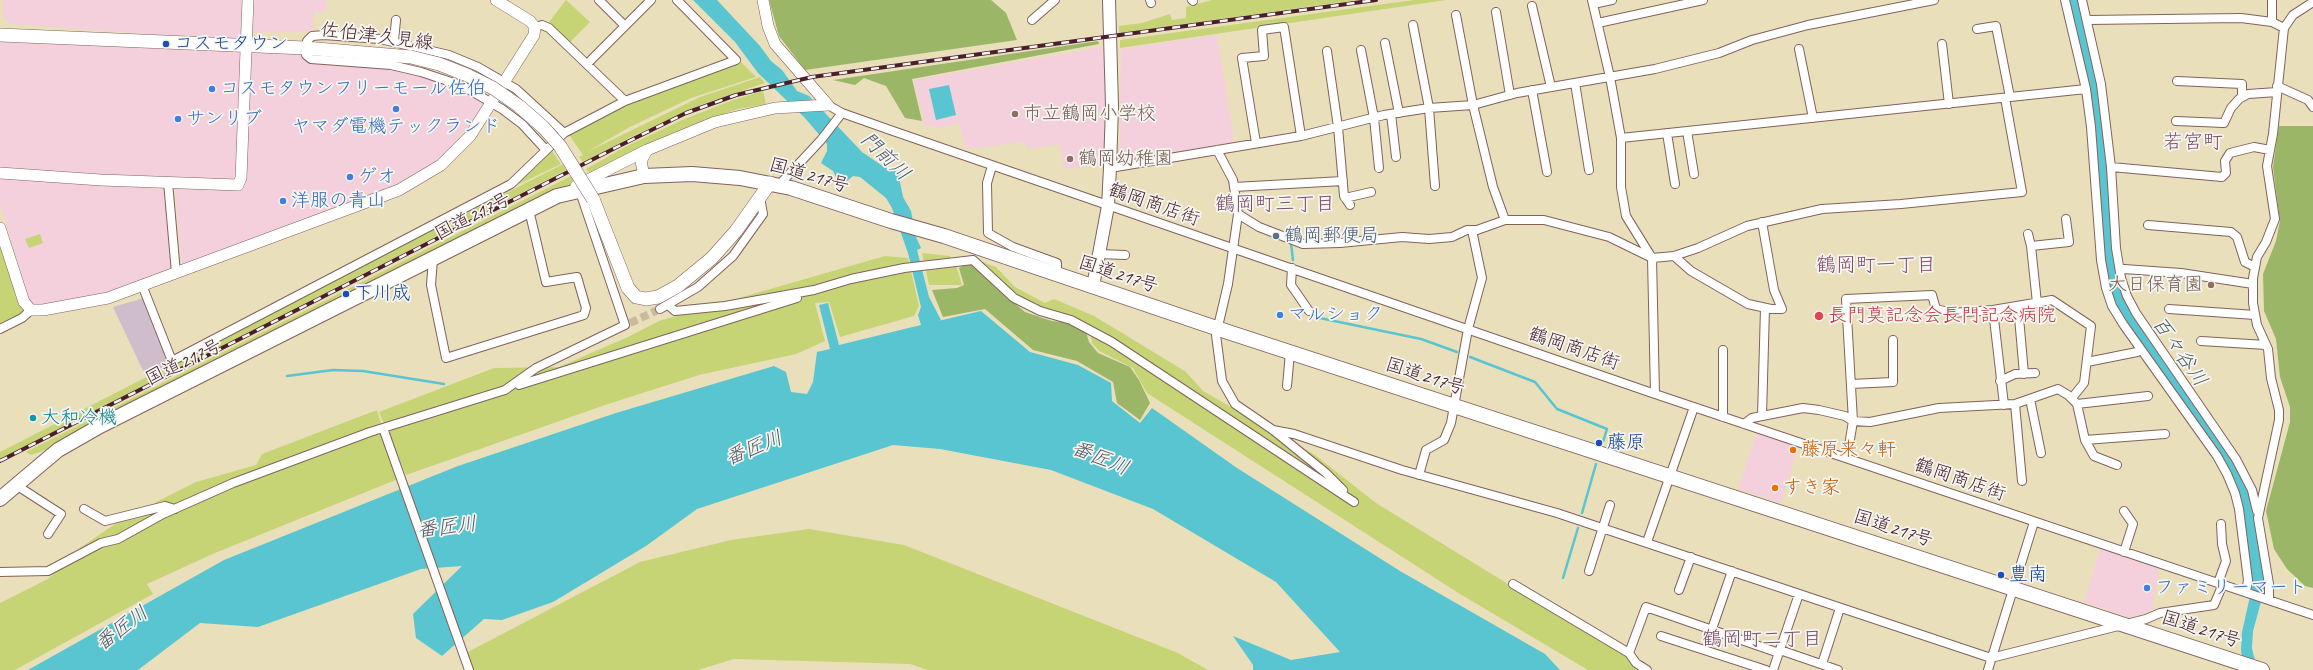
<!DOCTYPE html>
<html>
<head>
<meta charset="utf-8">
<style>
  body { margin:0 }
  canvas { display:block; background:#e9dfbb }
</style>
</head>
<body>
<canvas width="2313" height="670"></canvas>
<script>
const c = document.querySelector('canvas').getContext('2d');
c.lineJoin = 'round';
function fillPath(path, color) {
  c.fillStyle = color;
  c.fill(path, 'evenodd');
}
function toPath(rows) {
  const path = new Path2D();
  for (const r of rows) {
    path.moveTo(r[0], r[1]);
    for (let i = 2; i < r.length; i += 2) path.lineTo(r[i], r[i + 1]);
  }
  return path;
}
function trace(path, color, width, dash) {
  c.strokeStyle = color;
  c.lineWidth = width;
  c.lineCap = dash ? 'butt' : 'round';
  c.setLineDash(dash || []);
  c.stroke(path);
}
function label(font, color, halo, rows, align = 'center') {
  c.font = font + ' Caveat,"Klee One",sans-serif';
  c.lineWidth = 3.5;
  c.setLineDash([]);
  c.textBaseline = 'middle';
  c.strokeStyle = halo;
  c.fillStyle = color;
  for (const [text, x, y, turn = 0] of rows) {
    c.save();
    c.translate(x, y);
    c.rotate((+turn || 0) * Math.PI / 180);
    c.textAlign = isNaN(turn) ? turn : align;
    if (halo) c.strokeText(text, 0, 0);
    c.fillText(text, 0, 0);
    c.restore();
  }
}
const built = toPath([
  [3,0,245,0,242,41,11,24,3,17],
  [253,0,326,0,326,12,314,12,312,31,251,33],
  [1217,35,1234,142,1120,162,1121,49],
  [0,41,242,50,237,181,0,170],
  [1103,47,1107,104,1105,164,1064,169,1060,144,1028,149,1024,142,966,149,959,123,944,127,925,126,914,80],
  [250,49,302,52,307,62,388,68,461,87,488,103,451,147,424,172,397,187,182,267,175,187,244,189],
  [0,178,165,187,172,270,108,295,39,306,29,302,0,203],
  [1757,432,1799,445,1781,503,1738,489],
  [2101,547,2157,566,2158,575,2152,610,2132,618,2084,602]
]);
const industrial = toPath([
  [144,298,170,365,146,377,113,307]
]);
const green = toPath([
  [566,0,590,22,570,42,549,22],
  [1212,0,1357,0,1119,33,1119,26,1142,23,1170,14,1172,20,1186,18,1186,7],
  [1414,0,1446,0,1120,48,1120,40],
  [740,61,756,77,691,98,628,128,587,152,700,97,760,77,765,83,703,104,637,134,583,162,579,157,583,155,568,133,627,103],
  [763,91,766,104,738,109,715,117,591,175,586,169,625,147,682,120,733,100],
  [552,151,561,164,517,185],
  [563,164,566,170,0,459,0,452],
  [571,176,575,184,110,415,64,442,40,452,31,455,26,452],
  [40,234,43,243,29,248,25,239],
  [0,238,24,312,0,324],
  [922,253,950,256,956,265,962,285,929,285],
  [885,256,908,258,919,306,914,316,840,337,829,302,815,303,825,341,796,354,699,375,605,405,406,475,379,412,494,368,559,367,628,337,659,321],
  [980,261,996,267,1015,287,1045,303,1054,299,1094,316,1124,334,1186,372,1203,391,1315,455,1376,503,1648,670,1588,670,1460,594,1147,393,1133,368,1099,351,1092,343,1090,332,1049,314,1011,292],
  [377,410,398,479,215,553,147,584,153,594,15,670,0,670,0,603,48,579,80,548,118,522,150,512,156,502,196,482,256,465,262,454],
  [809,529,904,545,1178,653,1208,670,928,670,910,664,734,659,698,670,472,670,466,653,640,562,731,540]
]);
const forest = toPath([
  [769,0,991,0,1006,13,1017,40,805,70,779,36],
  [1098,41,1099,44,912,79,922,121,905,118,886,86,864,78,855,85,833,80],
  [2279,126,2313,126,2313,588,2305,586,2287,569,2274,549,2266,511,2290,422,2290,407,2280,377,2276,339,2264,311,2263,274,2276,241,2280,221,2273,167],
  [965,264,973,265,994,286,1025,312,1052,321,1063,322,1068,321,1085,329,1089,342,1098,353,1130,367,1139,380,1150,403,1140,420,1117,403,1113,382,1077,361,1033,350,985,309,943,317,932,290,957,288,964,285,959,268]
]);
const water = toPath([
  [693,0,717,0,760,46,771,61,782,70,797,91,809,96,862,152,884,167,901,173,900,182,903,197,911,211,916,237,921,248,917,250,929,297,941,320,938,321,981,311,1030,352,1078,365,1111,383,1112,401,1140,423,1152,408,1237,468,1400,571,1545,654,1560,670,1253,670,1253,665,1233,636,1291,660,1340,652,1276,582,1153,509,1051,470,940,449,893,445,697,509,646,546,553,602,502,620,484,619,442,656,416,638,413,614,462,566,421,569,258,627,200,623,138,670,28,670,224,560,458,466,616,413,774,366,786,372,791,392,807,394,813,382,817,352,830,349,819,305,828,303,839,345,921,325,918,315,921,307,908,253,892,208,886,198,860,177,853,176,847,181,842,193,836,189,838,181,833,171,821,163,827,151,827,144,805,118,758,73,735,42],
  [949,85,956,115,936,120,929,89],
  [2217,435,2245,480,2252,503,2264,576,2264,591,2253,631,2252,648,2257,670,2244,670,2241,650,2242,632,2253,583,2239,498,2208,441]
]);
const stream = toPath([
  [1291,243,1293,260],
  [1311,311,1315,317,1421,339,1457,352],
  [1470,357,1535,382,1557,409,1607,429,1603,442],
  [287,376,333,370,363,371,444,384],
  [1582,513,1596,464],
  [1563,578,1578,528]
]);
const river = toPath([
  [2074,0,2092,78,2098,120,2110,266,2114,286,2124,309,2225,454]
]);
const minorTunnel = toPath([
  [630,323,660,309]
]);
const minor = toPath([
  [599,0,624,25],
  [1150,0,1151,3],
  [1192,0,1193,1],
  [1592,0,1610,77,1621,138,1621,187,1626,216,1652,258,1655,394],
  [2065,0,2086,89,2091,127,2101,260,2106,288,2112,306,2123,324,2217,456,2227,474,2235,493,2239,509,2248,580,2246,592],
  [2082,0,2101,84,2111,167,2116,248,2121,278,2127,296,2136,313,2236,459,2252,490,2257,511],
  [1593,4,1612,0],
  [1532,6,1551,87],
  [1496,12,1510,95],
  [1456,15,1473,105,1493,187,1505,220,1544,220,1609,237,1652,258,1674,256,1698,248,1747,226,1822,209,1901,204,2022,192,2005,98],
  [1032,20,1055,0],
  [2088,20,2241,18,2272,22,2284,28],
  [2272,22,2272,0],
  [1598,23,1703,0],
  [1413,25,1429,108,1435,186],
  [535,27,542,25,549,28,625,101],
  [1977,29,1996,26,2010,97],
  [394,41,396,20],
  [1385,43,1399,113],
  [1942,44,1949,104],
  [1799,49,1813,118],
  [1361,50,1374,118,1379,168],
  [1327,51,1338,127,1344,196,1350,205],
  [587,64,651,0],
  [2177,81,2242,84,2242,97],
  [1575,83,1589,170],
  [2277,86,2308,100,2313,107],
  [1532,90,1547,172],
  [828,105,842,113,893,131,1655,394,2313,615],
  [1391,114,1396,157],
  [2176,121,2224,123,2231,108,2239,99,2248,94,2277,92],
  [1687,131,1694,174],
  [1667,133,1675,184],
  [1621,138,2086,89],
  [1256,143,1242,58,1264,56,1262,30,1284,27,1301,136],
  [546,150,522,124,502,109,463,86,421,72,391,65,311,59,306,55,307,41,312,36,324,35,380,39,449,55,478,67,516,89,564,133],
  [1217,150,1233,180,1238,214,1228,284,1216,335,1222,381,1235,404,1273,430,1326,473,1343,490],
  [992,166,987,183,988,233,1013,247,1057,263,1057,275],
  [2111,167,2222,177,2226,173,2225,161,2230,153,2254,147,2270,150],
  [1110,168,1301,136,1384,115,1429,108,1473,105,1517,93,1655,69,1719,53,1752,40,1808,25,1934,0],
  [168,182,176,273],
  [779,185,821,140,842,113],
  [1234,187,1343,181],
  [1345,198,1371,192],
  [1238,214,1259,227,1303,244,1340,243,1402,237,1429,239,1452,237,1467,230,1477,230,1505,220],
  [2148,225,2231,232,2237,237,2245,262,2255,267],
  [2028,234,2031,246,2037,303],
  [2031,246,2069,242,2066,219],
  [1099,254,1125,255],
  [1674,256,1691,271,1748,304,1771,309,1782,309,1774,290,1762,222],
  [433,259,431,285,446,358,584,315,586,308,577,277,546,282,529,210],
  [1292,268,1291,285,1309,311],
  [2124,269,2181,273,2253,284],
  [142,285,172,361,511,184,564,133,625,101,736,60,677,0],
  [668,305,675,311,725,306,814,290,851,279,904,268,973,260,1014,298,1040,311,1071,320,1112,342,1354,502],
  [2018,306,2024,374],
  [660,309,698,287,733,256,763,214,760,197],
  [2169,309,2255,315],
  [1993,310,2004,405],
  [0,329,22,318,31,310],
  [2201,341,2266,345],
  [2087,362,2137,352],
  [2000,381,2015,374,2035,373],
  [1851,384,1893,382,1893,340],
  [519,385,797,298],
  [1287,386,1290,352],
  [2030,399,2041,453],
  [2015,404,2022,481],
  [2077,404,2148,396],
  [1762,416,1765,308],
  [1723,417,1723,350],
  [1744,424,1752,418,1803,408,1819,410,1845,416,1853,421,1870,422,1939,408,2015,404,2058,389,2068,395,2077,404,2085,440,2094,456,2117,465],
  [383,428,469,670],
  [1273,430,1294,434,1402,470,1557,513,1991,658,2146,619,2160,613,2214,605,2223,584],
  [2085,440,2165,434],
  [1847,458,1853,421,1846,299,1932,295,1936,309,1952,313,1993,310,2052,300,2091,326,2084,383,2072,398],
  [1419,475,1426,450,1444,440,1451,423,1468,329,1482,278,1472,230],
  [16,485,61,514,48,534],
  [84,509,105,521,165,506,175,509],
  [2124,511,2133,524,2124,552],
  [1647,542,1694,407],
  [1589,571,1610,505],
  [0,572,48,571,101,543,118,539,163,514,233,483,370,432,505,390,536,368,625,325,579,189],
  [2218,583,2226,561,2222,544,2221,524],
  [1513,584,1629,653,1636,663,1647,670],
  [1679,590,1691,557],
  [2269,600,2269,584,2258,518,2279,420,2279,410,2271,378,2268,349,2257,325,2253,303,2253,278,2257,257,2266,242,2275,219,2267,166,2273,134,2284,28,2293,15,2313,2],
  [1712,629,1732,571],
  [1661,636,1766,670],
  [1780,650,1838,670],
  [1629,653,1646,607,1779,653],
  [1822,664,1840,608],
  [1773,670,1799,594],
  [1988,670,2034,522]
]);
const tertiary = toPath([
  [763,0,768,26,775,44,828,105],
  [0,173,101,180,238,185,241,178,248,0],
  [644,176,641,161,647,150],
  [576,186,647,150,715,122,775,108,828,105],
  [0,228,24,302,31,310,43,310,108,298,399,190,441,165,470,136,534,35,535,27,530,21,496,0]
]);
const secondary = toPath([
  [1093,286,1108,206,1110,168,1112,106,1109,0]
]);
const primary = toPath([
  [0,35,305,48,411,57],
  [593,199,628,288,636,297,646,299,658,297,678,286,712,258,736,231,770,183]
]);
const trunk = toPath([
  [0,499,58,450,100,426,557,196,644,176,692,174,740,178,791,188,891,221,944,236,1228,332,2262,670]
]);
const rail = toPath([
  [0,461,621,145,686,113,736,95,812,77,1376,0]
]);
const primaryBridge = toPath([
  [411,57,439,64,467,75,493,88,519,106,543,127,560,146,593,199]
]);
const markers = [
  [166,44,4,"#1a4fb4"],
  [212,89,4,"#3f7fe0"],
  [396,109,4,"#3f7fe0"],
  [1015,114,4,"#8d6e63"],
  [178,119,4,"#3f7fe0"],
  [1070,159,4,"#8d6e63"],
  [350,177,4,"#3f7fe0"],
  [283,201,4,"#3f7fe0"],
  [1276,236,4,"#5c6f8a"],
  [2211,285,4,"#8d6e63"],
  [346,294,4,"#1a4fb4"],
  [1280,315,4,"#3f7fe0"],
  [1819,316,5,"#e0444e"],
  [33,418,4,"#0f9aa8"],
  [1599,443,4,"#1a4fb4"],
  [1793,450,4,"#e8710a"],
  [1775,488,4,"#e8710a"],
  [2001,575,4,"#1a4fb4"],
  [2147,588,4,"#3f7fe0"]
];
const streetNames = [
  ["佐伯津久見線",377,37,7],
  ["国道217号",809,176,16],
  ["鶴岡商店街",1154,205,19],
  ["国道217号",473,217,-27],
  ["国道217号",1118,275,18],
  ["鶴岡商店街",1574,349,19],
  ["国道217号",184,363,-26],
  ["国道217号",1425,377,18],
  ["鶴岡商店街",1960,480,19],
  ["国道217号",1893,529,18],
  ["国道217号",2201,630,18]
];
const transitNames = [
  ["コスモタウン",174,44],
  ["下川成",354,294],
  ["藤原",1607,443],
  ["豊南",2009,575]
];
const shopNames = [
  ["コスモタウンフリーモール佐伯",220,89],
  ["サンリブ",186,119],
  ["ヤマダ電機テックランド",396,127,"center"],
  ["ゲオ",358,177],
  ["洋服の青山",291,201],
  ["マルショク",1288,315],
  ["ファミリーマート",2155,588]
];
const educationNames = [
  ["市立鶴岡小学校",1023,114],
  ["鶴岡幼稚園",1078,159],
  ["大日保育園",2203,285,"right"]
];
const serviceNames = [
  ["鶴岡郵便局",1284,236]
];
const healthNames = [
  ["長門莫記念会長門記念病院",1828,316]
];
const cultureNames = [
  ["大和冷機",41,418]
];
const foodNames = [
  ["藤原来々軒",1801,450],
  ["すき家",1783,488]
];
const neighbourhoodNames = [
  ["若宮町",2193,143],
  ["鶴岡町三丁目",1275,205],
  ["鶴岡町一丁目",1876,266],
  ["鶴岡町二丁目",1762,640]
];
const waterNames = [
  ["門前川",885,157,44],
  ["百々谷川",2179,352,55],
  ["番匠川",754,449,-22],
  ["番匠川",1100,459,22],
  ["番匠川",447,528,-7],
  ["番匠川",122,629,-37]
];
fillPath(built, '#f4cfdc');
fillPath(industrial, '#d0bdcc');
fillPath(green, '#c6d476');
fillPath(forest, '#9cb667');
fillPath(water, '#59c5d0');
trace(stream, '#59c5d0', 2.5);
trace(river, '#59c5d0', 15);
trace(minorTunnel, '#c9b99e', 8, [8, 4]);
trace(minor, '#82625d', 10);
trace(tertiary, '#82625d', 12);
trace(secondary, '#82625d', 14);
trace(primary, '#82625d', 14);
trace(trunk, '#82625d', 16);
trace(minor, '#fff', 8);
trace(tertiary, '#fff', 11);
trace(secondary, '#fff', 12);
trace(primary, '#fff', 13);
trace(trunk, '#fff', 14);
trace(rail, '#4a1f2b', 4);
trace(rail, '#f6f6f2', 2.5, [8]);
trace(primaryBridge, '#82625d', 14, []);
trace(primaryBridge, '#fff', 13);
for (const [x, y, r, color] of markers) {
  const dot = new Path2D();
  dot.arc(x, y, r, 0, 2 * Math.PI);
  c.fillStyle = color;
  c.fill(dot);
  trace(dot, '#f6f6f2', 1.5);
}
label('19px', '#4a1f2b', '#f6f6f2', streetNames);
label('19px', '#164399', '#f6f6f2', transitNames, 'left');
label('19px', '#366cbe', '#f6f6f2', shopNames, 'left');
label('19px', '#785e54', '#f6f6f2', educationNames, 'left');
label('19px', '#4e5e75', '#f6f6f2', serviceNames, 'left');
label('19px', '#be3a42', '#f6f6f2', healthNames, 'left');
label('19px', '#0d838f', '#f6f6f2', cultureNames, 'left');
label('19px', '#c56008', '#f6f6f2', foodNames, 'left');
label('20px', '#814f6b', '#f6f6f2', neighbourhoodNames);
label('italic 20px', '#4f5965', '#f6f6f2', waterNames);
</script>
</body>
</html>
